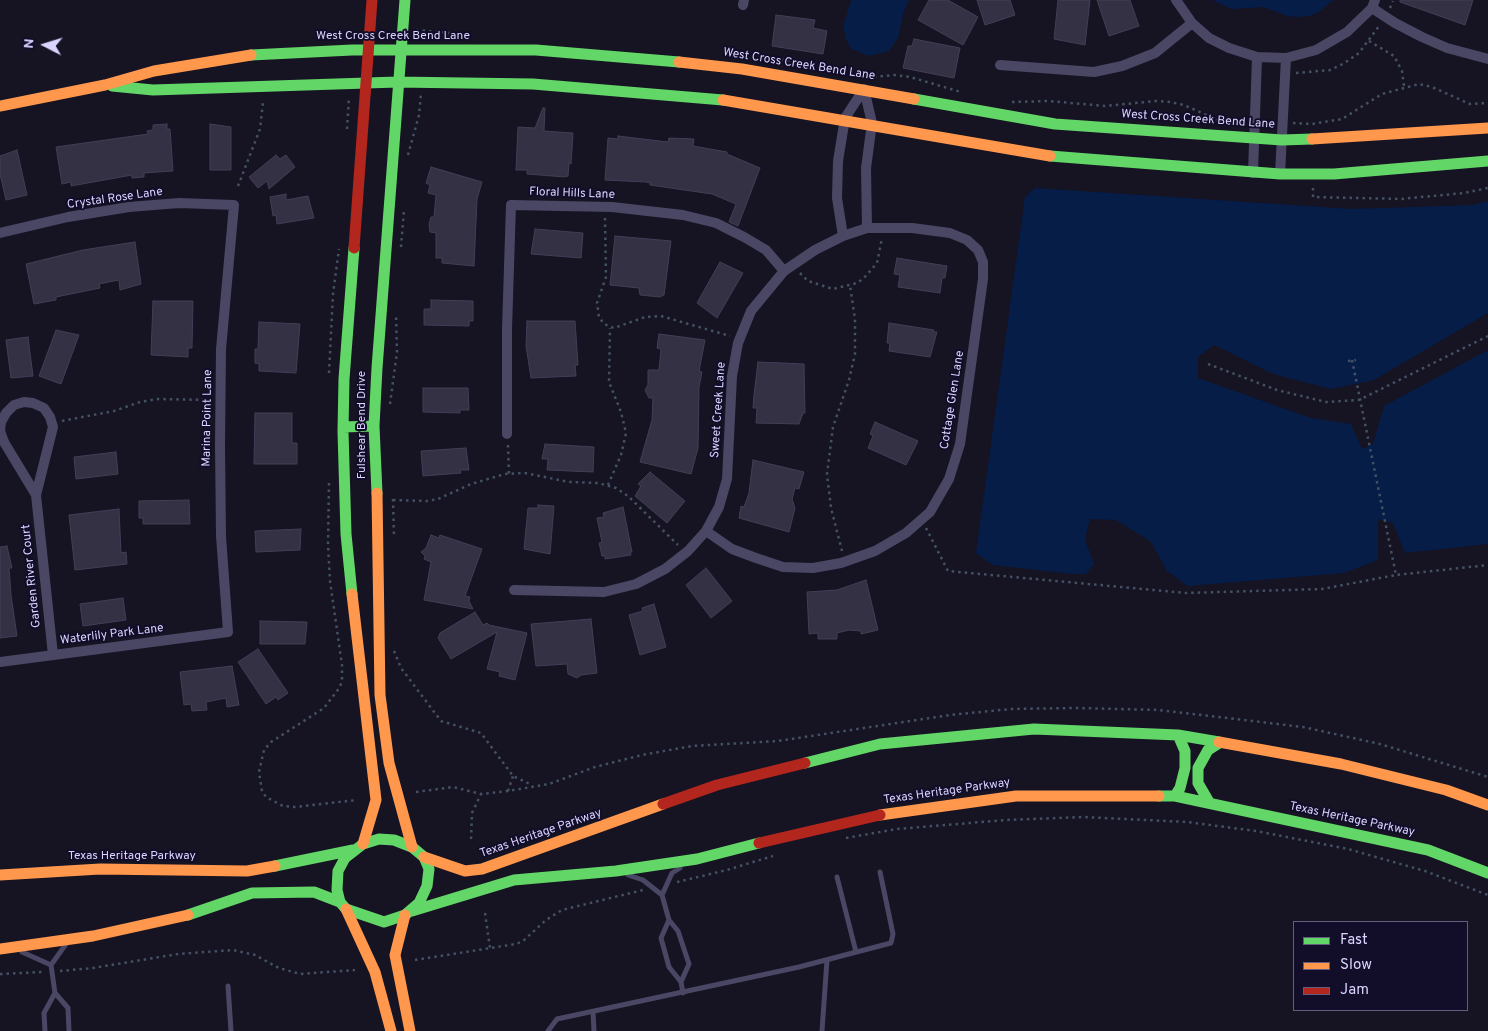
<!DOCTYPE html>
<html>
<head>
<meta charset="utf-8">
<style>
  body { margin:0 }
  #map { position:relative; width:1488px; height:1031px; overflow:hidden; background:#161323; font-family:Overpass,sans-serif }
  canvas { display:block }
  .legend { position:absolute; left:1293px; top:921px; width:175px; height:90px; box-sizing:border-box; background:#120d29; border:1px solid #625d7f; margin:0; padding:6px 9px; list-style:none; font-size:15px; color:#dad5ff }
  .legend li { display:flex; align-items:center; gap:10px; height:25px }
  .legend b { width:25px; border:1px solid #625d7f }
  .north { position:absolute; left:20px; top:20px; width:50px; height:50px; -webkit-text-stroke:4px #120d29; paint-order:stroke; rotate:275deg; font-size:14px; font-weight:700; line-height:20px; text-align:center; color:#dad5ff }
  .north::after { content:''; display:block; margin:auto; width:18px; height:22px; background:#dad5ff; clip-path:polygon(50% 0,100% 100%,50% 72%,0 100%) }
</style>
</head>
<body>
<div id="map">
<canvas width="1488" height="1031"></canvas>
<ul class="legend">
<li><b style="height:6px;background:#63d668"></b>Fast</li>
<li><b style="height:6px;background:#ff974d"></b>Slow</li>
<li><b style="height:6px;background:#b3261e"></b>Jam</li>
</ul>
<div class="north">N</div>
</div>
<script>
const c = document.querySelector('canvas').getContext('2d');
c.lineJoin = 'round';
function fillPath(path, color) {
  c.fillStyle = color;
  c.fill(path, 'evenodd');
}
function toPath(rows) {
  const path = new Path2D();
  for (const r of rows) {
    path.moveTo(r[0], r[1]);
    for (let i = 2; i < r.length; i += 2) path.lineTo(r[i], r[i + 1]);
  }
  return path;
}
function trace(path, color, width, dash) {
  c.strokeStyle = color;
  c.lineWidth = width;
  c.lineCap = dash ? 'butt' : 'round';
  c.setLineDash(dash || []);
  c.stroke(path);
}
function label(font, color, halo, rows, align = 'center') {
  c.font = font + ' Overpass,sans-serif';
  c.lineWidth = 4;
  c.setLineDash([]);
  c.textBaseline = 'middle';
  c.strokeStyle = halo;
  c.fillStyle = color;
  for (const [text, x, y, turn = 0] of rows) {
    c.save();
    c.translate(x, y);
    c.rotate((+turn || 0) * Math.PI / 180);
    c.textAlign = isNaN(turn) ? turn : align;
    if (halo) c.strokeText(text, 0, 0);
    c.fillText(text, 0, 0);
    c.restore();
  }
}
const water = toPath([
  [851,0,909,0,904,11,898,38,889,51,869,56,852,49,847,42,843,27],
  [1212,0,1333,0,1319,12,1309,16,1297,17,1287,16,1264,7,1232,9],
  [1035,188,1352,209,1473,205,1488,201,1488,313,1374,380,1331,389,1273,374,1214,345,1198,357,1198,378,1311,418,1351,424,1362,449,1373,444,1384,406,1488,350,1488,544,1405,553,1393,523,1378,519,1378,560,1344,573,1188,586,1167,571,1151,542,1116,520,1090,519,1085,539,1094,564,1086,574,1072,574,993,565,976,553,1025,197]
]);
const building = toPath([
  [929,0,948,0,978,17,963,45,918,20,929,0],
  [977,0,1010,0,1015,15,985,25,977,0],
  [1058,0,1090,0,1085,45,1054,39,1058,0],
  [1097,0,1130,0,1139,26,1109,36,1097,0],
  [1400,0,1473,0,1465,25,1400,2,1400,0],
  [776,15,815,20,813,28,827,31,823,54,772,46,776,15],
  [914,39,960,48,954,78,903,68,908,46,912,46,914,39],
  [543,108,545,108,544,131,573,133,571,164,569,163,568,176,565,177,527,174,527,170,516,170,518,127,535,128,543,108],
  [167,124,167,129,170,129,173,171,144,173,144,177,132,178,132,175,71,186,71,182,62,184,56,147,148,134,147,131,153,130,153,125,167,124],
  [210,124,231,127,231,170,210,170,210,124],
  [618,136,668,142,669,138,694,139,693,146,727,152,727,154,760,168,738,226,729,222,736,204,712,194,650,185,650,183,646,182,605,180,608,138,618,139,618,136],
  [17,150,27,195,6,200,0,174,0,156,17,150],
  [276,155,280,159,286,155,295,167,269,189,267,181,258,188,249,177,276,155],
  [431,167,482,182,477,199,474,266,442,263,442,258,436,258,436,233,430,232,429,224,431,217,434,217,436,195,428,193,430,185,426,183,431,167],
  [286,194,286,200,308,196,314,218,277,224,276,215,273,216,270,197,286,194],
  [535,229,583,233,581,258,531,254,535,229],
  [615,236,671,241,664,295,660,297,640,295,639,288,610,285,615,236],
  [135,242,141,284,120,290,119,280,99,284,100,288,56,297,56,300,34,304,26,264,83,250,135,242],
  [897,258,947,266,945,278,942,278,940,293,898,287,900,275,894,274,897,258],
  [720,262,743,273,717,318,697,303,720,262],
  [431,300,473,301,473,321,469,321,469,326,424,325,424,309,431,309,431,300],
  [153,301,193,301,192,348,188,348,188,357,151,355,153,301],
  [527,321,575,321,578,365,575,365,576,376,531,378,526,346,527,321],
  [259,322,300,324,296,373,259,371,259,364,255,363,255,349,258,349,259,322],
  [889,323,934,330,933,332,937,332,930,357,889,351,890,343,887,343,889,323],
  [56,330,79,335,61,384,39,376,56,330],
  [659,334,705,340,699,371,702,372,699,387,698,448,691,474,640,462,652,420,653,398,649,398,645,390,648,385,648,370,659,370,661,349,657,348,659,334],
  [28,337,33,376,11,378,6,340,28,337],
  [758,362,804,364,805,413,803,413,799,424,756,423,757,408,753,408,754,395,758,362],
  [423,388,468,388,469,410,460,410,460,413,423,412,423,388],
  [255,413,292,413,292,443,297,443,297,464,254,464,255,413],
  [875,422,918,441,906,465,868,448,873,436,870,434,875,422],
  [545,444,594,447,593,472,547,470,548,459,542,459,545,444],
  [466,448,469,470,460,470,461,473,423,476,421,451,466,448],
  [116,452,118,474,76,479,74,457,116,452],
  [753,460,804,472,799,489,795,488,792,499,795,508,789,532,739,518,741,506,744,507,749,493,753,460],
  [650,472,685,501,667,523,635,496,641,486,638,484,650,472],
  [189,500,190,524,143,524,143,518,139,518,139,501,189,500],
  [538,505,554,506,550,554,524,549,528,508,538,508,538,505],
  [623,507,632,552,630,552,631,555,605,559,605,556,602,556,599,543,602,542,597,518,604,517,603,513,623,507],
  [119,509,121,553,126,552,127,564,75,570,69,515,119,509],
  [301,529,300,550,256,552,255,531,301,529],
  [431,535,439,538,440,535,482,549,465,596,470,597,469,601,473,609,424,600,431,562,424,559,425,556,421,552,426,548,431,535],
  [7,546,12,568,9,568,11,595,17,636,0,638,0,547,7,546],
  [706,568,732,601,711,618,686,585,706,568],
  [866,580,878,630,861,634,861,631,849,630,837,633,837,639,818,639,818,633,809,634,807,592,837,590,866,580],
  [123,598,126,620,83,626,80,604,123,598],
  [654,604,666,647,640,655,629,615,643,611,642,608,654,604],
  [475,612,483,625,487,623,489,625,527,633,515,680,499,676,500,672,487,669,497,632,451,659,438,638,440,633,475,612],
  [591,619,597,673,581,675,577,678,568,674,567,664,536,666,531,624,591,619],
  [260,621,307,622,305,644,260,644,260,621],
  [258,649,288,693,278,700,276,697,266,704,238,662,258,649],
  [232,666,239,705,227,707,226,698,206,702,207,710,192,711,191,704,184,705,180,672,232,666]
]);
const path = toPath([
  [1390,8,1393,1],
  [416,30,472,35],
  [1369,41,1394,56,1402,71,1404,86],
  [768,58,803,62,839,71],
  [1296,73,1330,70,1343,64,1359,53,1379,26],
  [874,77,894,75,910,77,961,92],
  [1012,102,1049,101,1105,106,1156,101,1170,102,1184,105,1220,121],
  [1293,123,1312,124,1342,119,1382,94,1419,84,1432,87,1470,104,1488,103],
  [347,129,349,97],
  [408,155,419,115,421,94],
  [238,186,260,129,263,102],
  [1313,188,1313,197,1401,199,1464,193,1488,188],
  [605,218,606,277,597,303,599,317,604,324,614,328,645,317,661,316,730,336],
  [401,247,404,210],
  [800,273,808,281,833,289,857,283,864,278,877,263,882,238],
  [1352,360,1396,575,1488,565],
  [1348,361,1356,360],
  [1208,364,1277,390,1326,402,1359,400,1488,336],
  [329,373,333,294,339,249],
  [390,404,397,352,396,315],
  [62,421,114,411,140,402,158,399,209,400],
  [508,445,509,474],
  [329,483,328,545,330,581,342,665,342,680,340,687,324,708,271,742,264,750,259,772,262,791,266,797,283,806,295,807,357,800],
  [608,485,621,455,626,433,621,412,609,382,610,328],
  [393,499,394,538],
  [393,500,427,501,438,499,471,484,505,474,525,473,569,482,598,483,616,488,628,496,678,545],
  [926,528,948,571,1186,593,1322,589,1396,575],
  [842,551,831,508,827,474,833,427,849,380,855,354,855,319,850,286],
  [394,651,401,668,441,721,481,733,513,776,532,785],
  [508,791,513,776],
  [416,792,453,787,481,794,508,791,549,784,595,767,642,755,692,746,778,741,950,715,1011,709,1076,708,1159,710,1303,727,1380,744,1488,777],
  [846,838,897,829,1006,820,1083,817,1187,822,1256,831,1348,849,1425,871,1488,895],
  [471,839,472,813,481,794],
  [677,882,727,870,773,856],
  [485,913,490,948],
  [415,960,516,944,523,941,546,920,562,910,643,890],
  [60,971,93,968,178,954,233,950,255,955,279,968,300,974,355,970],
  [0,974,42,972]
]);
const lane = toPath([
  [628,875,643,880,662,895,669,920,678,931,689,964,681,982],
  [837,877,856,952],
  [662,895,672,873,680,868],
  [669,920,661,938,669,967,681,982,683,993],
  [66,944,51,965,55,993,68,1008,69,1031],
  [22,952,51,965],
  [228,986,231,1031],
  [593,1012,594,1031],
  [45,1031,44,1013,55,993],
  [548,1031,557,1019,799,967,891,943,893,934,880,872],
  [822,1031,827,960]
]);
const street = toPath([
  [1176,0,1192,23,1209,38,1229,48,1257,57,1286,58,1316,50,1347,32,1372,8,1375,0],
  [743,5,744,0],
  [1372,8,1395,23,1422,37,1447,48,1488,59],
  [1000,65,1094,72,1122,66,1155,53,1192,23],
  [864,89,872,123,866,168,867,228],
  [1253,173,1257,57],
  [1280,174,1286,58],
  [0,233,68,217,129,207,179,203,234,205,221,349,220,445,221,536,228,632,0,662],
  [843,236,837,198,838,161,845,118,864,89],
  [507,434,507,329,511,205,612,207,683,215,716,223,744,237,766,250,784,271],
  [36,495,4,442,0,431,1,422,6,413,14,405,24,402,33,403,44,408,50,417,53,427,36,495,53,655],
  [514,590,604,592,636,584,665,569,688,551,706,531,719,507,727,479,732,376,738,343,751,311,784,271,815,250,843,236,867,228,912,228,950,233,967,240,978,250,983,262,983,279,960,444,949,479,930,512,906,533,875,551,841,563,813,568,783,567,756,558,732,549,706,531]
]);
const fast = toPath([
  [251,55,352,50,536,50,679,62],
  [112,86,153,90,397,82,533,84,723,100],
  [914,99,1055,124,1282,140,1312,139],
  [1050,156,1280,174,1334,174,1488,161],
  [343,427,374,426],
  [377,493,374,426,377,368,405,0],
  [352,594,346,534,343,431,344,379,354,248],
  [805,763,880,744,1034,729,1178,735,1219,742],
  [1159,796,1175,796,1428,850,1488,873],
  [1175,796,1180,788,1185,768,1185,751,1178,735],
  [1209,802,1198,783,1198,768,1208,750,1219,743],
  [379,839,394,840,412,847,424,857,429,869,427,886,419,903,405,915,384,922,346,909,340,902,337,890,338,871,345,858,363,844,379,839],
  [275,866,353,850],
  [412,911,514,880,616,871,697,859,759,843],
  [188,915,252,893,314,892,340,902]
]);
const slow = toPath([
  [679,62,742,69,914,99],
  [723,100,1050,156],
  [0,106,105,85,154,71,251,55],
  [1312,139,1488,128],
  [377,493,380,695,389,763,412,847],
  [352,594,376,800,363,844],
  [1219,742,1341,764,1446,790,1488,805],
  [880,815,1016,796,1159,796],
  [424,857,465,871,482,869,663,804],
  [0,875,100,869,247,871,275,866],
  [346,909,375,972,391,1031],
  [405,915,395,955,410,1031],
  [0,949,93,936,188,915]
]);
const jam = toPath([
  [354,248,372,0],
  [663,804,717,785,805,763],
  [759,843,880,815]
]);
const streetNames = [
  ["West Cross Creek Bend Lane",393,37],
  ["West Cross Creek Bend Lane",799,65,9],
  ["West Cross Creek Bend Lane",1198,120,4],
  ["Floral Hills Lane",572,194,2],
  ["Crystal Rose Lane",115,199,-8],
  ["Cottage Glen Lane",953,400,-81],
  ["Sweet Creek Lane",719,410,-86],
  ["Marina Point Lane",208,418,-89],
  ["Fulshear Bend Drive",363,425,-90],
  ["Garden River Court",32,576,-96],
  ["Waterlily Park Lane",112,635,-7],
  ["Texas Heritage Parkway",947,792,-8],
  ["Texas Heritage Parkway",1352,820,12],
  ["Texas Heritage Parkway",541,834,-19],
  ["Texas Heritage Parkway",132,857]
];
fillPath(water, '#061d47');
fillPath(building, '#343145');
trace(building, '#433e57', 1);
trace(path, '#435263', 2.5, [2.5, 4]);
trace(lane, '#494764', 5);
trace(street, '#494764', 10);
trace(fast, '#63d668', 11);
trace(slow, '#ff974d', 11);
trace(jam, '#b3261e', 11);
label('12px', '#dad5ff', '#120d29', streetNames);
</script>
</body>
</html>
